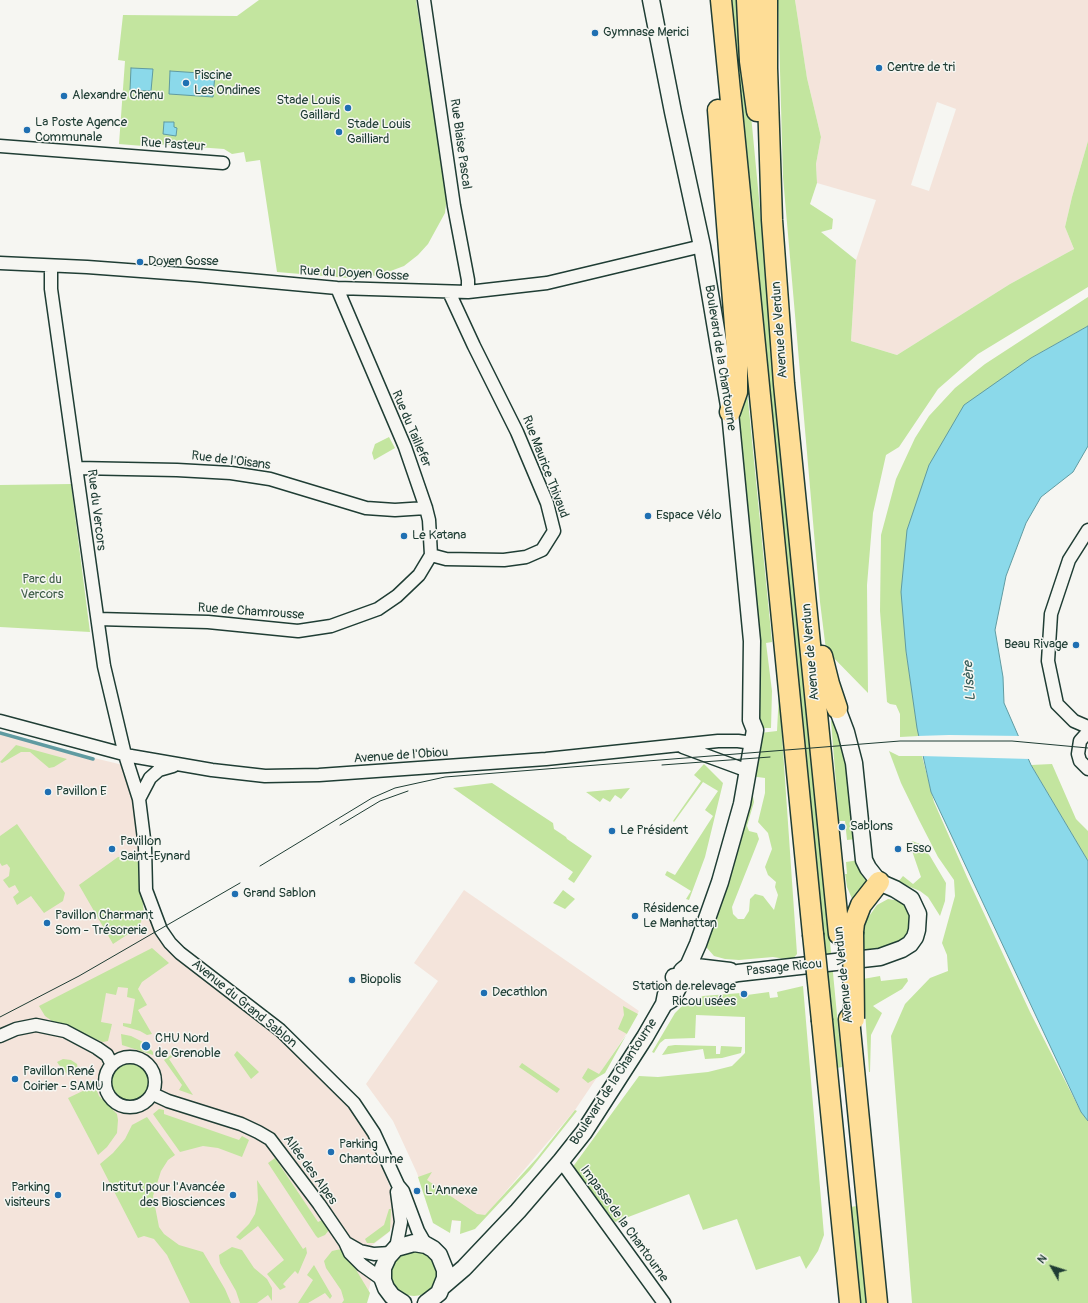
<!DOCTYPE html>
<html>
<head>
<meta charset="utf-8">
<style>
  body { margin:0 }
  #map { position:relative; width:1088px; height:1303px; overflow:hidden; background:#f6f6f2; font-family:Pangolin,sans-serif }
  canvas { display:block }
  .north { position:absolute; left:1032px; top:1247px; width:40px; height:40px; -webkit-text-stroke:3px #f6f6f2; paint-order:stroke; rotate:309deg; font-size:11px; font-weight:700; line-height:16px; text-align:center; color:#1f3d34 }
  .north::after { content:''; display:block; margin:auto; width:14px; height:18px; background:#1f3d34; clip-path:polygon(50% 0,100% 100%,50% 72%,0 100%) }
</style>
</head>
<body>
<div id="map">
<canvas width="1088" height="1303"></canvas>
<div class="north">N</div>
</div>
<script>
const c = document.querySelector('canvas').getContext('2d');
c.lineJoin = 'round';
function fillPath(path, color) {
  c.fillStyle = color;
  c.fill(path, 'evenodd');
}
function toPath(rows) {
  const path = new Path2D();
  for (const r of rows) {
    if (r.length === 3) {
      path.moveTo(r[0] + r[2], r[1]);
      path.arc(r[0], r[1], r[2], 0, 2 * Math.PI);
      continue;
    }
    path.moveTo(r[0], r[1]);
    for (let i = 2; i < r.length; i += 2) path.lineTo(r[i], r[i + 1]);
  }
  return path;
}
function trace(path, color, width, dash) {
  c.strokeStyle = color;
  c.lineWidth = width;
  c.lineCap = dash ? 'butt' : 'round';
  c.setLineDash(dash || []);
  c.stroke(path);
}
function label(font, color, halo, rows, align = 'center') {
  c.font = font + ' Pangolin,sans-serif';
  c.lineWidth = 3;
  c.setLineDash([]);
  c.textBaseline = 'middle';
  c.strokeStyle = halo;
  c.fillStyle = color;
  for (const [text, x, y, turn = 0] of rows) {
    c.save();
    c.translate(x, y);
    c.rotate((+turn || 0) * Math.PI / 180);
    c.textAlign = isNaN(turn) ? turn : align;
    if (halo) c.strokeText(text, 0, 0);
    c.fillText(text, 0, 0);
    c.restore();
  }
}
const built = toPath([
  [795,0,1088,0,1088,141,1072,197,1065,227,1074,249,1010,284,897,355,851,341,856,260,876,200,817,183,816,164,821,137,807,78],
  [937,102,956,109,929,191,911,185],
  [0,731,65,751,123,765,138,812,139,863,144,914,188,962,331,1079,373,1143,395,1200,396,1222,388,1233,370,1247,366,1258,372,1276,367,1298,358,1303,0,1303],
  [464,890,639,1011,627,1033,575,1110,490,1210,485,1215,461,1221,433,1220,417,1173,393,1121,366,1084,438,981,414,963]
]);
const green = toPath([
  [259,0,416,0,447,196,445,213,428,244,418,255,404,266,380,275,348,278,277,272,260,160,246,162,244,152,232,154,224,149,155,144,155,147,119,144,125,61,118,60,123,15,237,16],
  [732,0,740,0,842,1067,837,1068],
  [778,0,795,0,807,78,821,137,816,164,817,183,810,204,833,219,832,229,821,232,856,260,851,341,897,355,1010,284,1074,249,1065,227,1072,197,1088,141,1088,287,978,354,938,389,899,447,886,455,873,513,867,585,868,693,826,650,820,602,783,177],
  [1088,297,1088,326,1031,358,906,651,919,736,900,737,900,714,896,705,890,704,887,702,880,611,881,535,896,479,915,438,929,416,955,388,985,364],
  [747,390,772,642,766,643,772,691,771,728,758,728,758,655,747,503,737,418,744,391],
  [389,437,395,448,374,460,372,453,375,444],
  [71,484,90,632,0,627,0,485],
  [779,692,797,954,792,960,773,957,739,960,725,959,714,956,707,948,704,938,748,794,753,796,754,802,747,826,749,831,757,833,759,839,732,907,733,914,738,919,744,919,749,911,750,899,755,894,763,896,774,910,778,895,775,887,776,882,768,875,765,867,772,849,768,833,758,822,765,793,765,778,750,776,760,733,777,731],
  [834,720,847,754,857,839,847,840,845,821,839,821,831,721],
  [16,745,67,759,54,767,49,768,30,752,21,752,2,763,0,762],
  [889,751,899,756,922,756,934,802,967,877,1030,1012,1081,1112,1088,1121,1088,1303,912,1303,891,1036,905,1004,930,978,948,971,947,955,942,943,955,896,954,880,938,857,919,820,901,783],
  [704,764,723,783,705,857,689,900,686,899,691,891,665,875,667,871,675,875,713,816,705,810,718,791,703,782,674,822,673,821,701,781,694,775],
  [1052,764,1076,819,1088,831,1088,861,1031,765],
  [492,783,553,823,554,829,566,837,567,839,592,856,574,883,568,879,573,872,453,788],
  [630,788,621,799,615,795,610,802,603,798,600,802,586,792],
  [17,824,65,893,63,901,44,913,31,896,17,905,13,897,19,892,15,885,9,888,3,880,9,876,10,868,7,864,2,866,0,863,0,836],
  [912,841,920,844,930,856,946,883,945,901,940,916,928,897,920,891,898,882,903,876,913,884,921,877,910,845],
  [118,857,134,857,139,863,144,914,139,927,113,944,79,885],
  [859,860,867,883,853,901,847,887,845,874,847,874,846,862],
  [563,890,575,899,565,909,553,903],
  [888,899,901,901,908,909,911,921,908,934,898,944,860,955,859,940,865,922,877,905],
  [152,948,169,963,142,982,138,989,147,1005,138,1010,152,1034,147,1035,140,1031,123,1026,123,1023,131,1024,135,999,127,997,128,988,118,987,116,995,106,993,101,1022,112,1024,108,1041,103,1042,52,1021,45,1016,39,1006],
  [880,976,881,981,907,978,908,981,902,989,873,1006,882,1013,871,1035,870,1072,869,1072,863,979],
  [803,986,824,1235,818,1251,806,1269,800,1256,756,1270,737,1219,703,1230,689,1194,615,1222,572,1168,639,1076,658,1077,708,1072,732,1066,745,1053,745,1017,696,1015,695,1038,665,1039,660,1043,654,1053,652,1052,675,1013,681,1007,703,996,741,993,741,997,747,997,747,995,769,992,770,998,778,997,777,992],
  [623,1006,638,1014,605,1073,588,1083,582,1078,588,1068,599,1074,627,1034,618,1029,624,1015],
  [121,1034,131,1036,145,1043,153,1052,153,1055,122,1045],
  [675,1045,716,1046,716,1054,720,1054,721,1046,742,1047,741,1053,722,1058,705,1059,703,1049,662,1055,668,1046],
  [237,1051,259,1072,251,1079,234,1055],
  [172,1054,175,1055,169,1059,193,1095,179,1090,182,1085,164,1060],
  [63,1059,71,1060,77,1064,78,1070,75,1073,67,1074,59,1065,57,1062],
  [522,1063,560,1089,557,1093,519,1067],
  [130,1082,18],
  [90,1081,93,1081,99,1096,117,1114,118,1120,117,1133,107,1147,98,1155,68,1098,87,1089],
  [159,1109,164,1110,164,1114,239,1140,242,1136,249,1140,242,1157,218,1148,203,1146,180,1152,153,1114],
  [575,1110,577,1111,530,1170,475,1229,460,1234,461,1221,452,1220,450,1233,433,1223,418,1177,432,1172,427,1180,477,1214,485,1215,537,1158],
  [147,1117,175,1155,168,1160,161,1171,153,1196,159,1227,164,1234,179,1245,203,1252,225,1289,231,1303,190,1303,167,1255,154,1239,144,1236,138,1238,100,1164,113,1153,125,1139,132,1125],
  [275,1158,318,1222,322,1220,329,1230,325,1235,318,1238,316,1236,268,1163],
  [257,1180,303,1249,306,1247,307,1253,298,1274,295,1271,283,1284,286,1287,280,1290,267,1274,284,1260,258,1226,240,1240,236,1237,249,1224,255,1214,258,1200],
  [857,1206,867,1303,860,1303,850,1207],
  [389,1209,391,1209,390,1231,374,1243,367,1243,365,1239,384,1225],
  [232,1247,242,1250,254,1268,267,1279,272,1288,272,1301,268,1295,257,1303,240,1303,236,1291,220,1263,219,1255],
  [341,1249,349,1258,370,1293,367,1303,342,1303,344,1300,341,1290,326,1268,324,1261,332,1251],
  [414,1273,23],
  [314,1265,332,1296,330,1299,325,1293,308,1303,298,1303,313,1280,307,1275]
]);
const water = toPath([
  [131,68,153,69,151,91,130,90,131,68],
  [170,71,215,74,213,97,169,94,170,71],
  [164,122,174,122,174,127,177,128,176,136,163,134,164,122],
  [1088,326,1088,446,1073,472,1041,497,1026,523,1006,576,995,630,1003,677,1004,703,1031,765,1088,861,1088,1121,1081,1112,931,792,917,728,906,651,901,592,907,530,929,465,964,405,1031,358,1088,326]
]);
const pier = toPath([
  [949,735,1021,736,1030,759,921,756,917,736]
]);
const stream = toPath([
  [0,733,93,759]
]);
const minor = toPath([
  [424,0,454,206,468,280,468,292],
  [0,146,223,163],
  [0,263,87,267,195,275,337,288,468,292,547,283,702,246],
  [51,266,51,289,104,666,125,755,139,799,145,847,146,890,161,930,170,943,180,953,280,1030,354,1103,374,1133,398,1185,403,1191,418,1231,426,1245],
  [77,468,177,470,231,473,270,479,366,508,395,510,426,508],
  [1088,530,1069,560,1051,614,1048,661,1057,704,1074,721,1088,727],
  [431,555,446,559,504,560,526,557,542,550,554,531,547,503,517,432,474,346,449,292],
  [98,619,208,622,298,631,331,626,378,609,397,596,419,575,431,555,429,520,426,508,405,447,337,288],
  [0,721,131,756,212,770,265,776,319,775,546,759,718,741,738,741,753,743],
  [1088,732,1080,741,1078,754,1080,761,1088,769],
  [683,747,740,768,748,769],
  [139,799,150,778,159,770,173,766],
  [0,1036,16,1029,36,1025,65,1031,97,1048,107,1055,112,1065],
  [130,1082,25],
  [153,1094,168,1101,241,1124,258,1132,270,1139,319,1204,345,1242,350,1253,362,1265,383,1280],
  [561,1161,664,1303],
  [346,1243,360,1251,374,1254,391,1253],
  [396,1248,401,1222,397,1192]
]);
const tertiary = toPath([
  [651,0,673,112,702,246,730,412,752,641,751,720,755,730,742,804,720,882,698,944,682,980,672,999,664,1004],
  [682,971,688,966,730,971],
  [674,977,682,980,716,978,738,973,880,957,902,949,910,944,915,937,917,930,918,914,911,899,895,889,879,882,868,868,864,860,854,763,846,732,837,708],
  [443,1286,464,1268,518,1211,561,1161,584,1132,645,1037,664,1004,666,994],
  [403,1303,392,1296,386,1288,383,1280,383,1268,388,1257,396,1248,414,1243,426,1245,433,1249,439,1255,445,1270,445,1278,439,1293,426,1303]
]);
const primary = toPath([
  [721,0,813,934],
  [747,0,750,61,757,111],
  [767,0,767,68,772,220,784,384,839,934],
  [718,110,737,351,737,392,730,412],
  [822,656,829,684,837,708],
  [853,932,854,923,861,905,879,882],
  [849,1019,877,1303],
  [822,1021,850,1303]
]);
const tram = toPath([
  [662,765,770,757],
  [340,825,380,801,408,791],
  [260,866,372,798,395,788,445,777,900,741,1012,741,1088,748],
  [0,1017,79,976,240,883]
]);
const primaryBridge = toPath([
  [853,932,854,1019],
  [813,934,822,1021]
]);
const markers = [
  [595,33,4,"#1f6fb2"],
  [879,68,4,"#1f6fb2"],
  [186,83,4,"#1f6fb2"],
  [64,96,4,"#1f6fb2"],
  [348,108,4,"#1f6fb2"],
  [27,130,4,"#1f6fb2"],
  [339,132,4,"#1f6fb2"],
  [140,262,4,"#1f6fb2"],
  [648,516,4,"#1f6fb2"],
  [404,536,4,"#1f6fb2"],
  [1076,645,4,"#1f6fb2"],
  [48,792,4,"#1f6fb2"],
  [842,827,4,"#1f6fb2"],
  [612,831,4,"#1f6fb2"],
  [112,849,4,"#1f6fb2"],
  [898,849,4,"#1f6fb2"],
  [235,894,4,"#1f6fb2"],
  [635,916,4,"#1f6fb2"],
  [47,923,4,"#1f6fb2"],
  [352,980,4,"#1f6fb2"],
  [484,993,4,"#1f6fb2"],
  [744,994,4,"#1f6fb2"],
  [146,1046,5,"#1f6fb2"],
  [15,1079,4,"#1f6fb2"],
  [331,1152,4,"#1f6fb2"],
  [417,1191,4,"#1f6fb2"],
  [58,1195,4,"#1f6fb2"],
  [233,1195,4,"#1f6fb2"]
];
const poiNames = [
  ["Gymnase Merici",603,33],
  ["Centre de tri",887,68],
  ["Piscine",194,76],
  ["Les Ondines",194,91],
  ["Alexandre Chenu",72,96],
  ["Stade Louis",340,101,"right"],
  ["Gaillard",340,116,"right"],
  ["La Poste Agence",35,123],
  ["Communale",35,138],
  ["Stade Louis",347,125],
  ["Gailliard",347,140],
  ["Doyen Gosse",148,262],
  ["Espace Vélo",656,516],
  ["Le Katana",412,536],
  ["Beau Rivage",1068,645,"right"],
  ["Pavillon E",56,792],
  ["Sablons",850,827],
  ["Le Président",620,831],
  ["Pavillon",120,842],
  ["Saint-Eynard",120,857],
  ["Esso",906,849],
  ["Grand Sablon",243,894],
  ["Résidence",643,909],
  ["Le Manhattan",643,924],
  ["Pavillon Charmant",55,916],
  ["Som - Trésorerie",55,931],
  ["Biopolis",360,980],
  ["Station de relevage",736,987,"right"],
  ["Ricou usées",736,1002,"right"],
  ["Decathlon",492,993],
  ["CHU Nord",155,1039],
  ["de Grenoble",155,1054],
  ["Pavillon René",23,1072],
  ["Coirier - SAMU",23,1087],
  ["Parking",339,1145],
  ["Chantourne",339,1160],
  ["Parking",50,1188,"right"],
  ["visiteurs",50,1203,"right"],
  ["Institut pour l'Avancée",225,1188,"right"],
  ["des Biosciences",225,1203,"right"],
  ["L'Annexe",425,1191]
];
const streetNames = [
  ["Rue Blaise Pascal",460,144,82],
  ["Rue Pasteur",173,145,4],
  ["Rue du Doyen Gosse",354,274,3],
  ["Avenue de Verdun",780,330,-94],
  ["Boulevard de la Chantourne",720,358,81],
  ["Rue du Taillefer",411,429,67],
  ["Rue de l'Oisans",231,461,7],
  ["Rue Maurice Thivaud",545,467,69],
  ["Rue du Vercors",96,510,83],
  ["Rue de Chamrousse",251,612,4],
  ["Avenue de Verdun",811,652,-95],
  ["Avenue de l'Obiou",401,756,-4],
  ["Passage Ricou",784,968,-6],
  ["Avenue de Verdun",844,975,-96],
  ["Avenue du Grand Sablon",244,1004,39],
  ["Boulevard de la Chantourne",614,1082,-57],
  ["Allée des Alpes",310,1170,54],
  ["Impasse de la Chantourne",624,1224,54]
];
const parkNames = [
  ["Parc du",42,580],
  ["Vercors",42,595]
];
const waterNames = [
  ["L'Isère",970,681,-94]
];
fillPath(built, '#f4e4db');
fillPath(green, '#c3e59f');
fillPath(water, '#8bd9ea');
trace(water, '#609ba1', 1);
fillPath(pier, '#f6f6f2');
trace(stream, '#609ba1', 3.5);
trace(minor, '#1f3d34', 15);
trace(tertiary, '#1f3d34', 19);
trace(primary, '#1f3d34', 23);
trace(minor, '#f6f6f2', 12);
trace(tertiary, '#f6f6f2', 16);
trace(primary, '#fedd96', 20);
trace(tram, '#1f3d34', 1);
trace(primaryBridge, '#1f3d34', 23, []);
trace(primaryBridge, '#fedd96', 20);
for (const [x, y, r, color] of markers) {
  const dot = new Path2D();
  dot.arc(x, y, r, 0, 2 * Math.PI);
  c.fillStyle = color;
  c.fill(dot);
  trace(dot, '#f6f6f2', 1.5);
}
label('13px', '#1f3d34', '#f6f6f2', poiNames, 'left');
label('13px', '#1f3d34', '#f6f6f2', streetNames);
label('13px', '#405f49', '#f6f6f2', parkNames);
label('italic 14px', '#355c58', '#f6f6f2', waterNames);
</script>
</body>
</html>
